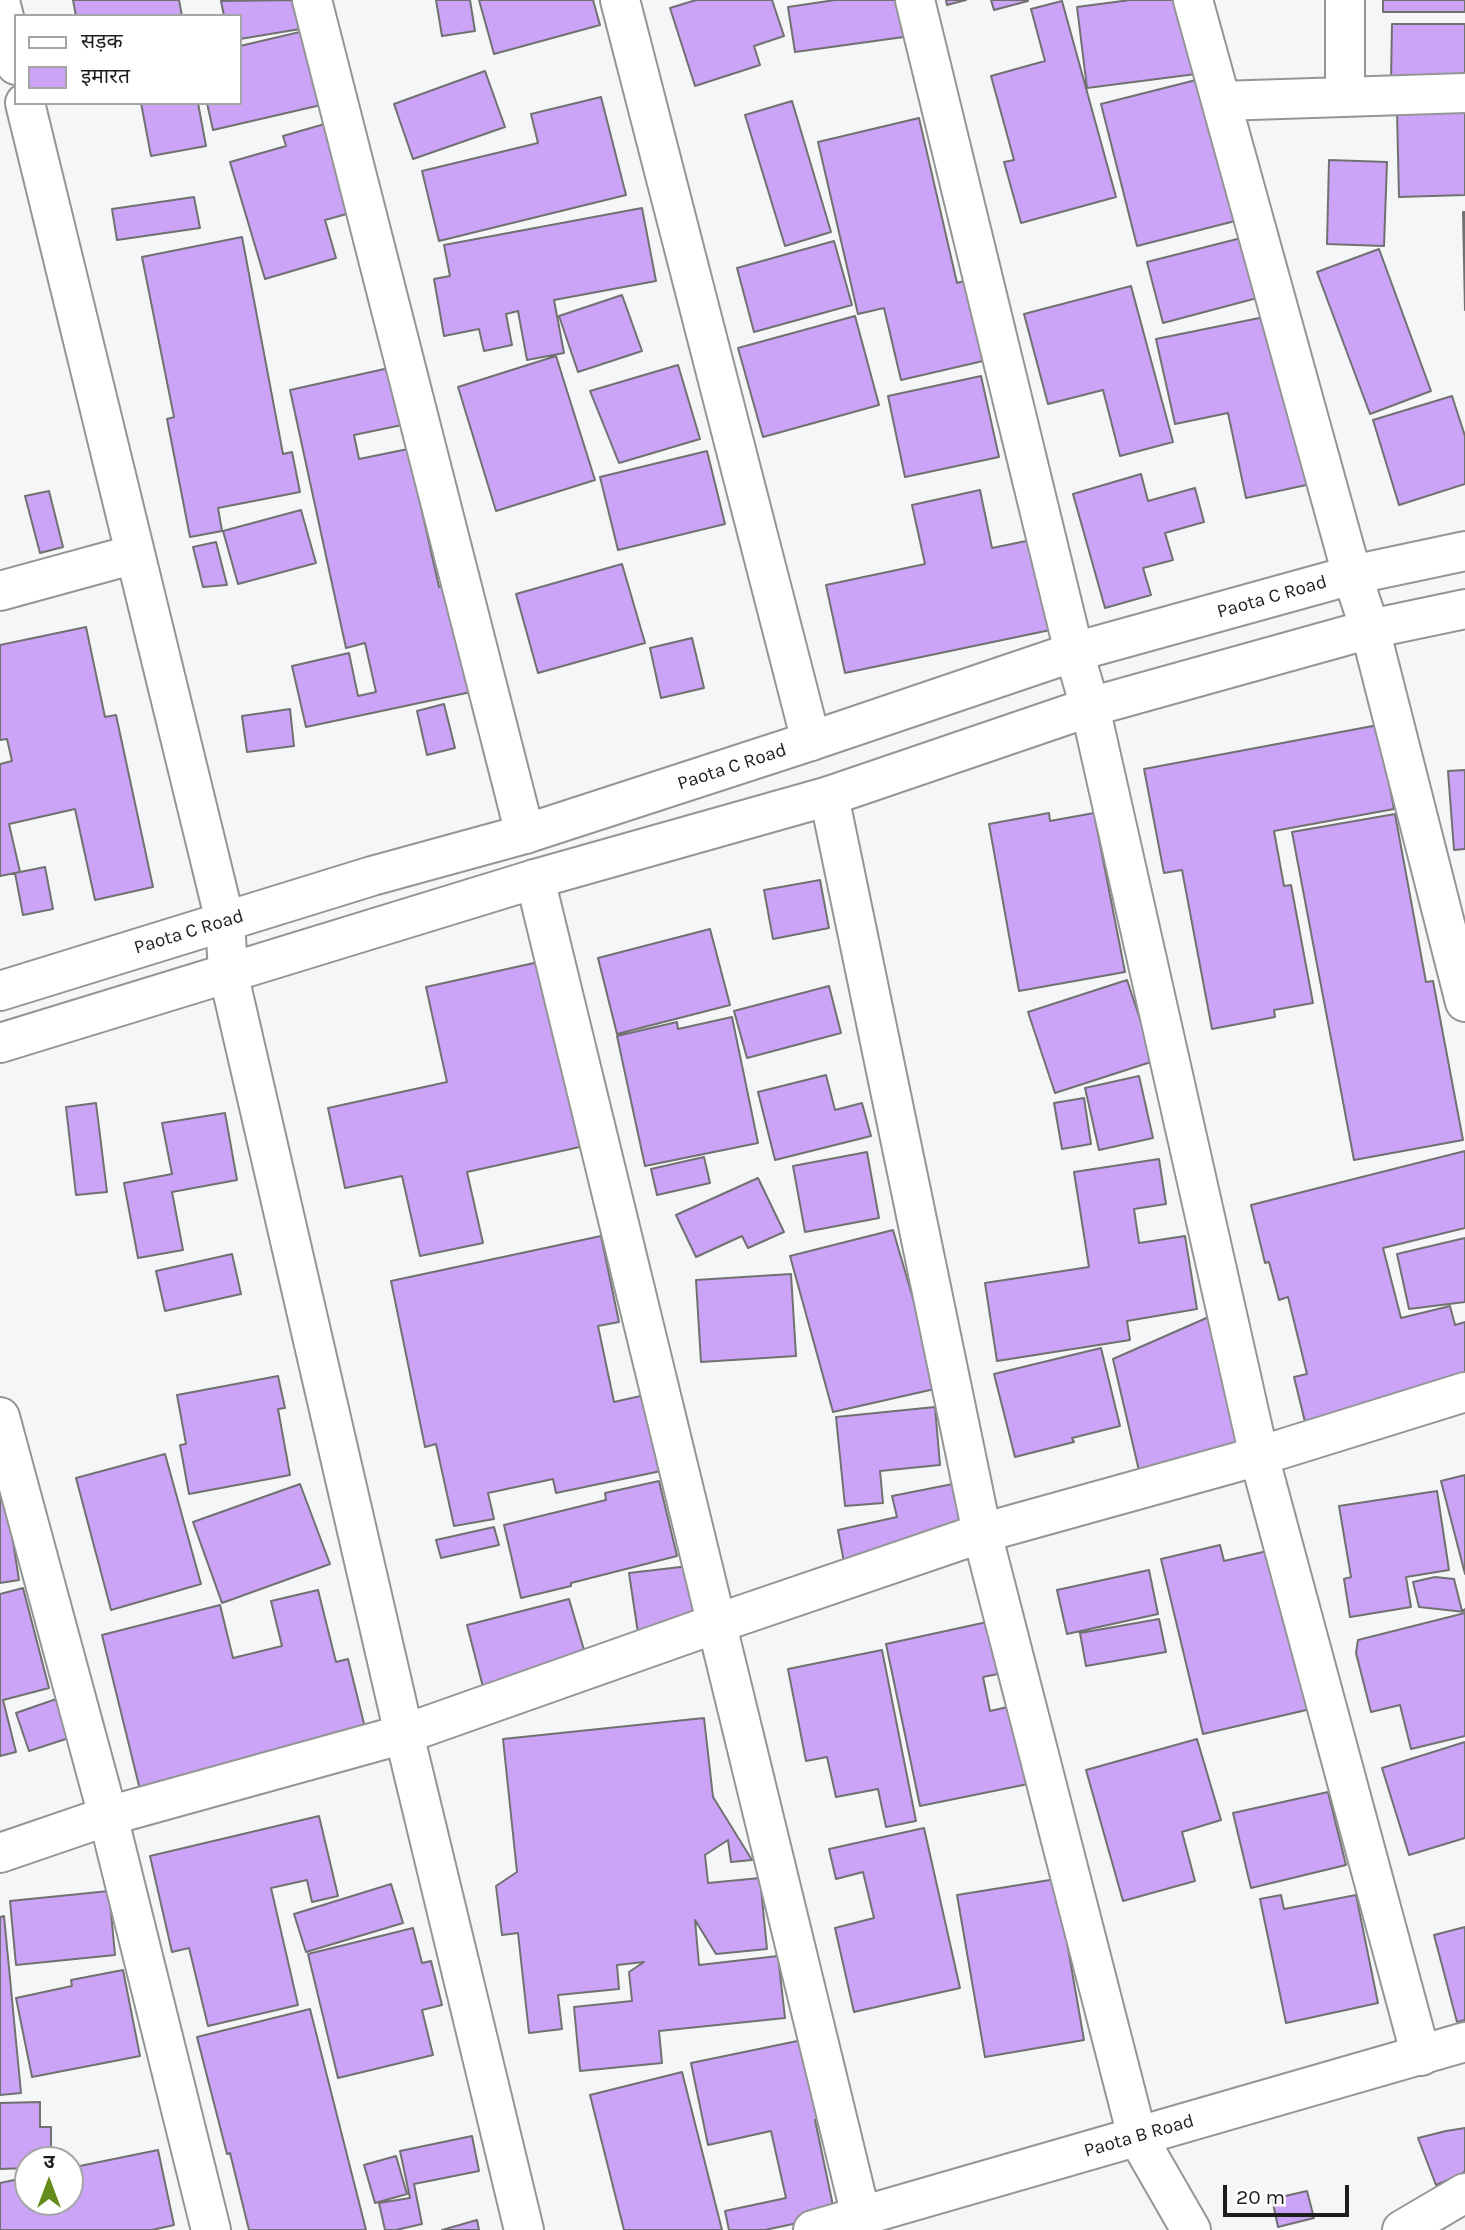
<!DOCTYPE html>
<html>
<head>
<meta charset="utf-8">
<style>
  body { margin:0 }
  #map { position:relative; width:1465px; height:2230px; overflow:hidden; background:#f5f6f7; font-family:Karla,"Noto Sans Devanagari",sans-serif }
  canvas { display:block }
  .legend { position:absolute; left:14px; top:14px; width:228px; height:91px; box-sizing:border-box; background:#fff; border:2px solid #a5a5a5; margin:0; padding:9px 12px; list-style:none; font-size:21px; color:#1d1d1e }
  .legend li { display:flex; align-items:center; gap:14px; height:35px }
  .legend b { width:35px; border:2px solid #a5a5a5 }
  .north { position:absolute; left:14px; top:2146px; width:70px; height:70px; box-sizing:border-box; background:#fff; border:2px solid #a5a5a5; border-radius:50%; rotate:0deg; font-size:19px; font-weight:700; line-height:28px; text-align:center; color:#1d1d1e }
  .north::after { content:''; display:block; margin:auto; width:24px; height:32px; background:#638c1b; clip-path:polygon(50% 0,100% 100%,50% 72%,0 100%) }
  .scale { position:absolute; left:1223px; top:2185px; width:126px; height:32px; box-sizing:border-box; border:4px solid #1d1d1e; border-top:0; padding-left:9px; font-size:21px; line-height:24px; white-space:nowrap; color:#1d1d1e; -webkit-text-stroke:5px #fff; paint-order:stroke }
</style>
</head>
<body>
<div id="map">
<canvas width="1465" height="2230"></canvas>
<ul class="legend">
<li><b style="height:9px;background:#fff"></b>सड़क</li>
<li><b style="height:19px;background:#cba3f7"></b>इमारत</li>
</ul>
<div class="north">उ</div>
<div class="scale">20 m</div>
</div>
<script>
const c = document.querySelector('canvas').getContext('2d');
c.lineJoin = 'round';
function fillPath(path, color) {
  c.fillStyle = color;
  c.fill(path, 'evenodd');
}
function toPath(rows) {
  const path = new Path2D();
  for (const r of rows) {
    path.moveTo(r[0], r[1]);
    for (let i = 2; i < r.length; i += 2) path.lineTo(r[i], r[i + 1]);
  }
  return path;
}
function trace(path, color, width, dash) {
  c.strokeStyle = color;
  c.lineWidth = width;
  c.lineCap = dash ? 'butt' : 'round';
  c.setLineDash(dash || []);
  c.stroke(path);
}
function label(font, color, halo, rows, align = 'center') {
  c.font = font + ' Karla,sans-serif';
  c.lineWidth = 5;
  c.setLineDash([]);
  c.textBaseline = 'middle';
  c.strokeStyle = halo;
  c.fillStyle = color;
  for (const [text, x, y, turn = 0] of rows) {
    c.save();
    c.translate(x, y);
    c.rotate((+turn || 0) * Math.PI / 180);
    c.textAlign = isNaN(turn) ? turn : align;
    if (halo) c.strokeText(text, 0, 0);
    c.fillText(text, 0, 0);
    c.restore();
  }
}
const building = toPath([
  [73,0,179,0,182,16,76,16,73,0],
  [300,0,306,28,240,39,240,16,224,16,221,1,300,0],
  [436,0,470,0,475,31,442,36,436,0],
  [479,0,593,0,600,25,494,54,479,0],
  [696,0,772,0,784,36,754,46,760,65,695,86,670,8,696,0],
  [835,0,905,0,911,36,795,52,788,7,835,0],
  [946,0,966,0,947,5,946,0],
  [991,0,1028,0,1028,1,994,10,991,0],
  [1130,0,1186,0,1196,74,1087,88,1077,7,1130,0],
  [1383,0,1465,0,1465,12,1383,12,1383,0],
  [1062,1,1116,197,1021,223,1004,162,1014,160,991,76,1045,61,1031,9,1062,1],
  [1392,24,1465,24,1465,80,1391,80,1392,24],
  [304,31,321,105,213,130,207,103,240,103,240,46,304,31],
  [485,71,505,127,413,159,394,104,485,71],
  [1204,78,1239,220,1137,246,1101,104,1204,78],
  [601,97,626,195,439,241,422,171,538,143,531,114,601,97],
  [792,101,831,232,785,246,745,115,792,101],
  [141,103,198,103,206,146,151,156,141,103],
  [1465,109,1465,195,1399,197,1397,111,1465,109],
  [919,118,957,283,964,281,983,361,901,380,884,308,858,314,818,142,919,118],
  [328,123,354,212,325,220,336,258,265,279,230,162,286,146,283,136,328,123],
  [1329,160,1387,162,1384,246,1327,244,1329,160],
  [194,197,200,228,117,240,112,209,194,197],
  [642,208,656,281,554,300,564,353,527,360,518,311,506,314,512,345,484,351,479,329,444,336,434,279,450,276,444,245,642,208],
  [1463,212,1465,212,1465,310,1463,212],
  [242,237,283,454,292,452,300,492,218,508,222,531,190,537,167,419,174,417,142,257,242,237],
  [1245,237,1261,297,1163,323,1147,262,1245,237],
  [834,241,852,305,754,332,737,268,834,241],
  [1379,249,1431,391,1370,414,1317,272,1379,249],
  [1131,286,1173,442,1120,456,1103,390,1048,404,1024,314,1131,286],
  [622,295,642,351,578,372,559,316,622,295],
  [1274,315,1311,484,1246,498,1228,413,1175,424,1156,339,1274,315],
  [855,316,879,405,763,437,738,348,855,316],
  [556,356,595,480,496,511,458,387,556,356],
  [678,365,700,439,619,463,590,391,678,365],
  [389,368,402,425,354,435,359,459,408,449,439,587,448,586,471,692,306,727,292,666,349,653,358,696,376,692,365,643,346,648,290,390,389,368],
  [981,376,999,457,905,477,888,396,981,376],
  [1452,396,1465,436,1465,484,1399,505,1373,420,1452,396],
  [707,451,725,524,618,550,600,477,707,451],
  [1141,474,1148,501,1195,488,1204,522,1165,533,1173,560,1143,568,1151,595,1105,608,1073,494,1141,474],
  [980,490,992,548,1036,539,1055,629,845,673,826,585,925,564,912,505,980,490],
  [49,491,63,547,40,553,25,496,49,491],
  [301,510,316,563,238,584,223,531,301,510],
  [216,542,227,585,203,587,193,547,216,542],
  [622,564,645,643,538,673,516,594,622,564],
  [86,627,105,717,116,715,153,887,95,900,75,809,9,824,20,872,0,876,0,764,12,761,7,739,0,740,0,645,86,627],
  [692,638,704,688,661,698,650,648,692,638],
  [444,704,455,748,427,755,417,711,444,704],
  [290,709,294,746,247,752,242,716,290,709],
  [1378,725,1394,809,1274,831,1284,886,1291,885,1313,1003,1274,1010,1275,1017,1212,1029,1182,870,1164,873,1144,769,1378,725],
  [1465,770,1465,849,1454,850,1448,771,1465,770],
  [1049,813,1050,821,1094,813,1125,972,1019,991,989,824,1049,813],
  [1395,814,1426,982,1433,981,1463,1140,1354,1160,1292,832,1395,814],
  [45,867,53,909,23,915,15,873,45,867],
  [820,880,829,928,773,939,764,890,820,880],
  [710,929,730,1005,617,1034,598,958,710,929],
  [543,961,584,1146,467,1172,483,1243,420,1256,402,1176,345,1188,328,1108,447,1082,426,987,543,961],
  [1127,980,1154,1061,1055,1093,1028,1012,1127,980],
  [829,986,841,1033,747,1058,734,1011,829,986],
  [732,1017,758,1143,645,1166,617,1036,677,1022,678,1029,732,1017],
  [826,1075,835,1110,862,1103,871,1136,775,1160,758,1092,826,1075],
  [1139,1076,1153,1138,1099,1150,1085,1088,1139,1076],
  [1084,1098,1091,1144,1062,1149,1054,1103,1084,1098],
  [96,1103,107,1192,76,1195,66,1107,96,1103],
  [225,1113,237,1180,172,1192,183,1250,138,1258,124,1183,172,1174,162,1123,225,1113],
  [1465,1151,1465,1228,1383,1248,1401,1318,1450,1306,1455,1325,1465,1322,1465,1374,1306,1426,1294,1377,1307,1374,1288,1297,1279,1300,1269,1262,1265,1263,1251,1205,1465,1151],
  [867,1152,879,1218,805,1232,793,1166,867,1152],
  [704,1157,710,1183,657,1195,651,1169,704,1157],
  [1159,1159,1166,1204,1134,1209,1139,1243,1185,1236,1197,1309,1127,1321,1130,1340,997,1361,985,1283,1089,1267,1074,1172,1159,1159],
  [758,1178,784,1232,748,1248,742,1236,696,1257,676,1215,758,1178],
  [893,1230,939,1388,833,1412,790,1256,893,1230],
  [601,1236,619,1322,598,1326,614,1402,645,1395,661,1471,556,1493,553,1479,488,1493,494,1519,454,1526,436,1444,425,1447,391,1281,601,1236],
  [1465,1238,1465,1302,1409,1309,1397,1254,1465,1238],
  [232,1254,241,1294,165,1311,156,1271,232,1254],
  [791,1274,796,1356,701,1362,696,1280,791,1274],
  [1211,1316,1242,1444,1140,1475,1113,1359,1211,1316],
  [1101,1348,1120,1426,1072,1438,1074,1442,1015,1457,994,1374,1101,1348],
  [278,1376,285,1408,278,1409,290,1475,189,1494,180,1445,186,1444,177,1395,278,1376],
  [935,1407,940,1465,880,1471,883,1503,845,1506,836,1417,935,1407],
  [165,1454,201,1584,111,1610,76,1478,165,1454],
  [1465,1475,1465,1574,1441,1481,1465,1475],
  [659,1481,677,1556,571,1583,571,1586,521,1598,504,1525,606,1500,605,1493,659,1481],
  [963,1482,973,1527,845,1568,838,1530,897,1517,892,1496,963,1482],
  [300,1484,330,1564,222,1603,193,1522,300,1484],
  [1437,1491,1449,1570,1406,1577,1411,1607,1350,1617,1344,1579,1351,1577,1339,1506,1437,1491],
  [6,1497,19,1580,0,1583,0,1498,6,1497],
  [494,1527,499,1545,441,1558,436,1540,494,1527],
  [1220,1545,1224,1561,1276,1549,1315,1708,1203,1734,1161,1559,1220,1545],
  [689,1566,696,1610,638,1633,629,1573,689,1566],
  [1149,1570,1158,1614,1067,1634,1057,1590,1149,1570],
  [1435,1577,1454,1579,1462,1611,1465,1609,1465,1612,1419,1607,1413,1582,1435,1577],
  [23,1588,49,1688,3,1700,16,1752,0,1756,0,1594,23,1588],
  [318,1590,336,1662,348,1659,368,1740,143,1802,102,1635,220,1605,233,1658,282,1646,271,1601,318,1590],
  [569,1599,587,1660,484,1691,467,1625,569,1599],
  [1465,1613,1465,1736,1411,1749,1400,1705,1371,1712,1356,1653,1358,1640,1465,1613],
  [1159,1619,1166,1652,1086,1666,1080,1633,1159,1619],
  [987,1622,998,1674,983,1677,990,1711,1012,1706,1028,1784,920,1806,886,1644,987,1622],
  [882,1650,916,1821,886,1827,878,1789,836,1797,827,1757,806,1761,788,1669,882,1650],
  [62,1697,75,1736,29,1751,16,1713,62,1697],
  [704,1718,713,1797,752,1860,731,1862,728,1840,705,1855,708,1883,760,1878,767,1949,716,1954,695,1920,699,1965,778,1956,785,2018,659,2031,662,2063,580,2071,574,2007,632,2001,629,1972,644,1962,617,1965,619,1989,558,1995,562,2029,529,2033,518,1933,502,1935,496,1886,517,1872,503,1739,704,1718],
  [1197,1739,1221,1820,1182,1832,1195,1881,1123,1901,1086,1770,1197,1739],
  [1465,1742,1465,1838,1409,1855,1382,1768,1465,1742],
  [1328,1792,1346,1865,1251,1888,1233,1813,1328,1792],
  [319,1816,338,1896,312,1902,307,1880,271,1888,298,2005,208,2026,189,1948,172,1952,150,1856,319,1816],
  [924,1828,960,1988,854,2012,835,1928,874,1918,863,1872,836,1879,829,1849,924,1828],
  [1056,1879,1084,2040,985,2057,957,1895,1056,1879],
  [391,1884,403,1923,306,1952,294,1914,391,1884],
  [109,1891,115,1955,16,1965,10,1901,109,1891],
  [1281,1895,1284,1909,1356,1895,1378,2003,1286,2023,1260,1899,1281,1895],
  [4,1916,21,2093,0,2095,0,1917,4,1916],
  [1465,1927,1465,2020,1457,2022,1434,1935,1465,1927],
  [413,1928,422,1963,431,1961,442,2005,422,2010,433,2055,338,2078,308,1954,413,1928],
  [123,1970,140,2056,32,2077,16,1998,72,1986,71,1980,123,1970],
  [310,2009,366,2230,249,2230,230,2153,227,2154,197,2037,310,2009],
  [812,2038,829,2117,815,2120,835,2215,765,2230,729,2230,725,2211,786,2198,771,2131,708,2145,691,2063,812,2038],
  [682,2072,722,2230,624,2230,590,2095,682,2072],
  [40,2102,40,2127,51,2127,51,2160,28,2160,28,2168,0,2169,0,2103,40,2102],
  [1465,2128,1465,2171,1462,2174,1436,2185,1418,2138,1446,2131,1465,2128],
  [472,2136,479,2171,414,2184,422,2224,396,2230,385,2230,379,2203,410,2198,400,2151,472,2136],
  [158,2150,174,2225,152,2230,0,2230,0,2183,28,2177,28,2202,70,2202,70,2168,158,2150],
  [396,2156,407,2194,375,2203,364,2165,396,2156],
  [1307,2191,1314,2218,1278,2227,1272,2199,1307,2191],
  [477,2220,479,2230,442,2230,477,2220]
]);
const street = toPath([
  [312,0,525,834],
  [620,0,811,741],
  [915,0,1074,652,1090,707,1259,1456,1421,2056],
  [1193,0,1352,575,1370,629,1465,1002],
  [1345,0,1345,97],
  [0,1,16,65],
  [1221,101,1465,93],
  [25,103,225,921,228,972,404,1734,524,2230],
  [0,591,135,554],
  [829,796,982,1533,1137,2136,1191,2230],
  [535,879,861,2216],
  [0,1417,108,1816,211,2230],
  [0,1853,108,1816,404,1734,718,1623,982,1533,1259,1456,1465,1392],
  [1402,2230,1465,2193]
]);
const secondary = toPath([
  [0,991,372,876,525,834,811,741,1074,652,1352,575,1465,551],
  [0,1043,535,879,829,796,1090,707,1370,629,1465,609],
  [813,2230,1465,2042]
]);
const streetNames = [
  ["Paota C Road",1272,597,-16],
  ["Paota C Road",732,767,-18],
  ["Paota C Road",189,932,-17],
  ["Paota B Road",1139,2136,-16]
];
fillPath(building, '#cba3f7');
trace(building, '#717172', 2);
trace(street, '#949596', 42);
trace(secondary, '#949596', 42);
trace(street, '#fff', 38);
trace(secondary, '#fff', 38);
label('19px', '#1d1d1e', '#fff', streetNames);
</script>
</body>
</html>
